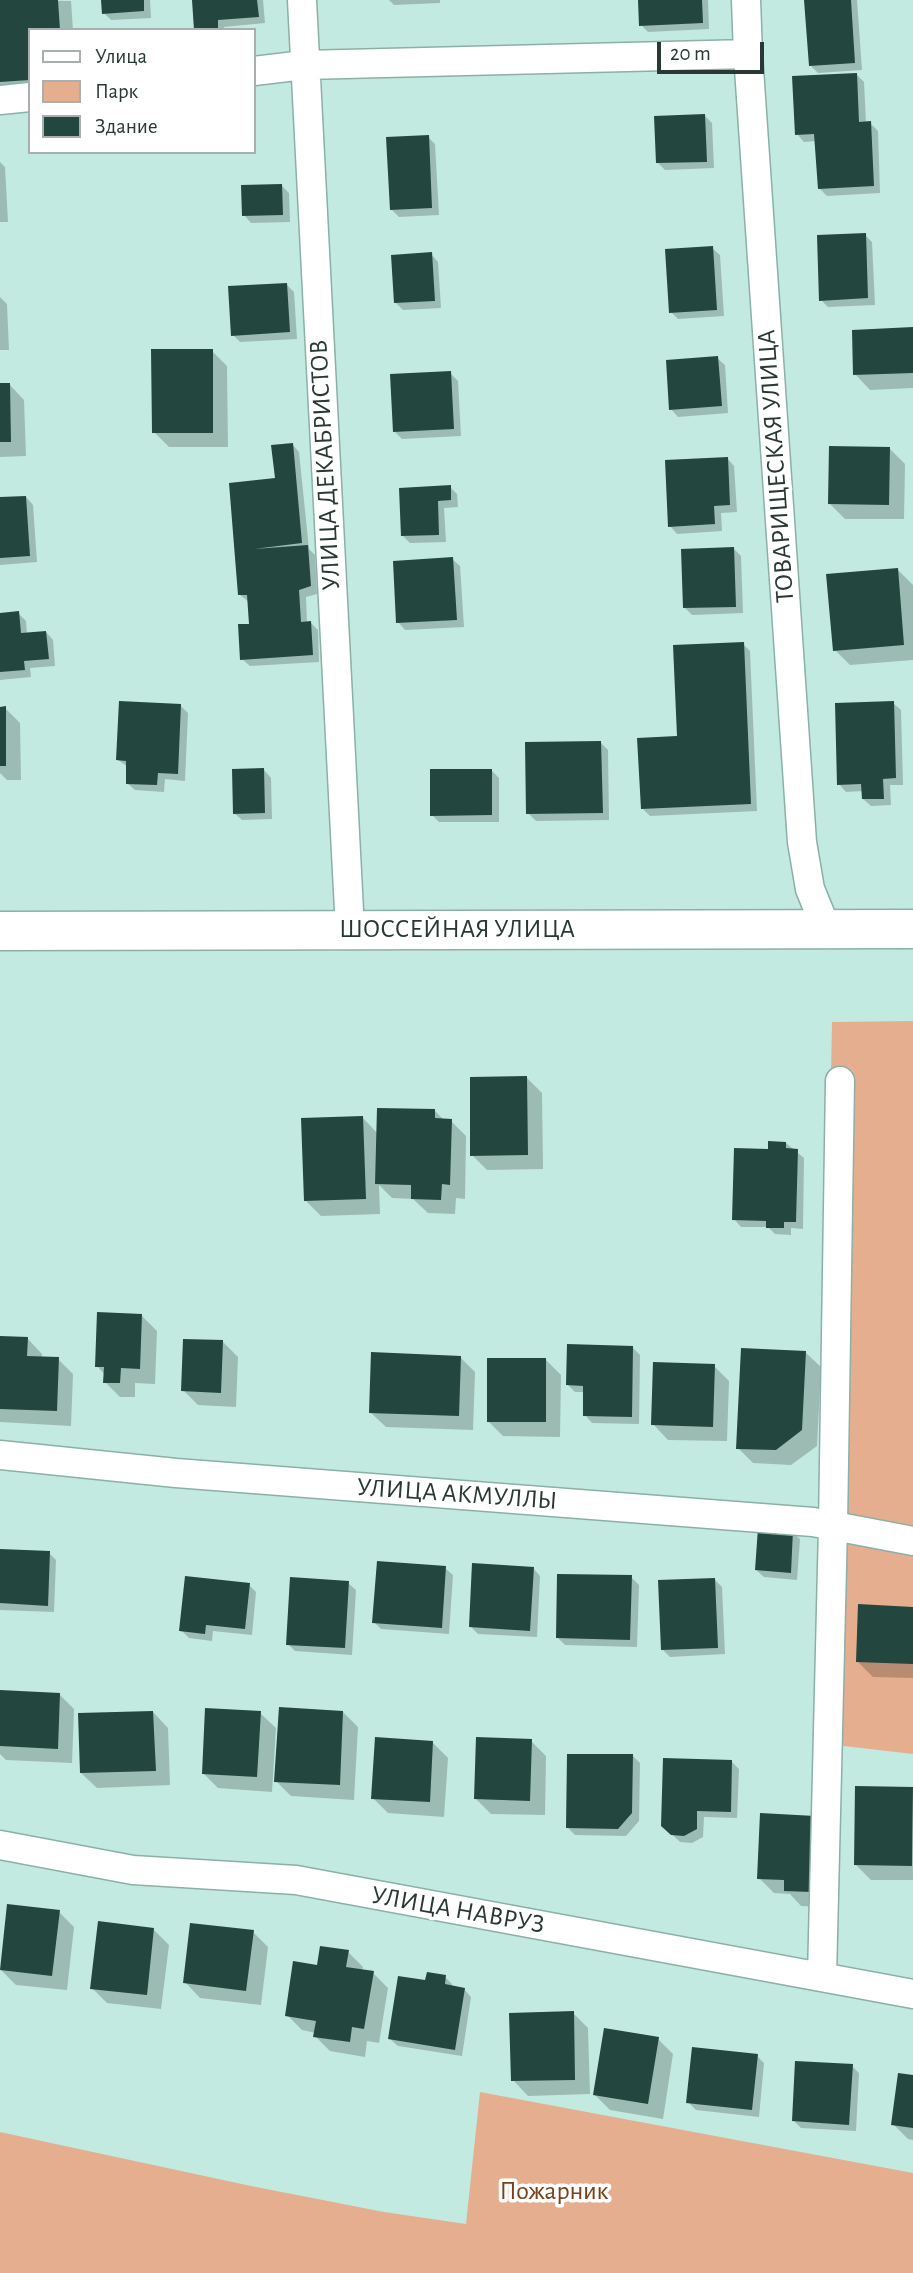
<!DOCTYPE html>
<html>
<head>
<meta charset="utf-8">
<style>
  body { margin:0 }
  #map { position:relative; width:913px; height:2273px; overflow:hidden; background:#c3eae0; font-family:"Alegreya Sans",sans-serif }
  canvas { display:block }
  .legend { position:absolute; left:28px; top:28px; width:228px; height:126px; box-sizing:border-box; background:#fff; border:2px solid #a9afae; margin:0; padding:9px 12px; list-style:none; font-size:21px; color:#293834 }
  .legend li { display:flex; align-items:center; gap:14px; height:35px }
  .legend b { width:35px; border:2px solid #a9afae }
  .scale { position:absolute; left:657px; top:42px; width:107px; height:32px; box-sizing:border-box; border:4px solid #293834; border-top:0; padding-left:9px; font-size:21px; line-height:24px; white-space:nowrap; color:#293834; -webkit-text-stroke:5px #fff; paint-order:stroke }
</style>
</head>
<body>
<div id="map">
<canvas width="913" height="2273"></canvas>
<ul class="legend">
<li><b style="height:9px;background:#fff"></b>Улица</li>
<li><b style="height:19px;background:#e5af8f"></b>Парк</li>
<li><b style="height:19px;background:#23463e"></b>Здание</li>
</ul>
<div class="scale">20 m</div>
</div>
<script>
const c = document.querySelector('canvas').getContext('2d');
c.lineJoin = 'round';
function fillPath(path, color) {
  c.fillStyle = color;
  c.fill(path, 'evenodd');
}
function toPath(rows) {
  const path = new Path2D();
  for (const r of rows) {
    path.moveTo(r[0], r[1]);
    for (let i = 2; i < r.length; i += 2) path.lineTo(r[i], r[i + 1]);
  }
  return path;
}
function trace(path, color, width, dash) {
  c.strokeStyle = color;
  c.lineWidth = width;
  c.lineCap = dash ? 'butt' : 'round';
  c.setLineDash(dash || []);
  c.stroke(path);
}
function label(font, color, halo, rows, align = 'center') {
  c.font = font + ' "Alegreya Sans",sans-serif';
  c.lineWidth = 7;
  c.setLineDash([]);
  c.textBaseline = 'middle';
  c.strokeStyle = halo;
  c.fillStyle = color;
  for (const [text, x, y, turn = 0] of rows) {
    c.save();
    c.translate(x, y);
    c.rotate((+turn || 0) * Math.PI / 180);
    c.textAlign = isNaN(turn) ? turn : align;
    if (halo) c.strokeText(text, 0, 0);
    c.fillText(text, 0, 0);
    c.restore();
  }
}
const green = toPath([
  [913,1021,913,1754,818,1743,832,1022],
  [480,2092,913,2173,913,2273,0,2273,0,2132,251,2186,384,2212,466,2224]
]);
const shadow = toPath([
  [0,0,71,1,73,30,30,30,30,96,12,97,0,85],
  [103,0,150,0,151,18,111,20,104,13],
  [193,0,263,0,265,23,224,27,224,30,196,30],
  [389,0,440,0,440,3,394,5],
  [640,0,708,0,709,29,648,32,641,25],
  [805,0,857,0,862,70,818,73,810,65],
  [856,74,864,82,866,123,870,123,878,131,880,193,827,196,819,188,816,141,804,142,797,134],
  [705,116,712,123,714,168,665,170,658,163],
  [428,137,435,144,439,215,399,217,391,209],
  [0,162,5,167,8,222,0,222],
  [282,186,289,193,290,222,251,223,244,215],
  [865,235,872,242,875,305,828,307,821,300],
  [712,248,720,255,724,316,678,319,671,312],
  [431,254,438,262,441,308,403,310,396,303],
  [287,285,294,292,297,339,240,342,233,335],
  [0,297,7,304,9,350,0,350],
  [913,329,913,388,870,390,855,374],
  [212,351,227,366,228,447,169,447,154,432],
  [717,358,725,365,728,413,678,417,671,409],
  [450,373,458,381,461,436,402,439,395,432],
  [9,384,24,400,26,456,0,457,0,385],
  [292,444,299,452,309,549,315,555,317,594,306,597,307,623,311,623,318,630,319,662,250,666,242,659,251,625,249,602,240,595,231,484,277,480],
  [889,448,905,464,904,519,845,519,830,504],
  [727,458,734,466,737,512,721,513,722,531,677,534,670,526],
  [450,487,457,494,458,507,444,508,446,542,410,543,403,536],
  [26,497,33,505,37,562,0,565,0,499],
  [734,549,741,556,743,613,692,615,685,608],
  [452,559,460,566,464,627,405,630,398,622],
  [898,570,913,585,913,660,850,665,835,650],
  [18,613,26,621,27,634,46,632,53,640,55,666,30,668,31,677,0,680,0,615],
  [743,644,750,651,757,811,650,816,642,808],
  [893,703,901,710,903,785,890,785,891,805,871,806,863,799,863,791,846,792,839,784],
  [181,706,188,713,185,781,165,779,164,792,135,790,127,783,128,767,118,760],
  [0,708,5,708,20,723,21,780,7,780,0,773],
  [601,743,608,750,609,820,536,821,528,813],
  [264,770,271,778,272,819,242,820,234,813],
  [491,770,499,778,499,822,439,822,432,815],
  [527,1078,542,1093,543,1169,487,1170,472,1155],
  [435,1111,444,1120,451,1121,466,1136,465,1199,456,1198,455,1214,428,1213,413,1199,392,1198,379,1185,380,1214,321,1216,306,1201,362,1117,378,1134],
  [786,1143,804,1158,803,1229,791,1228,791,1235,775,1234,768,1227,741,1227,734,1219,770,1151],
  [142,1316,157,1331,155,1384,135,1383,135,1397,120,1397,105,1382,105,1375,97,1366],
  [0,1338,27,1338,42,1354,42,1358,58,1359,73,1374,71,1426,0,1422],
  [223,1342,238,1357,236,1407,198,1405,183,1390],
  [632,1347,640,1355,639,1424,592,1423,585,1415,585,1392,575,1392,568,1385],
  [805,1352,821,1367,817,1446,791,1465,753,1463,738,1448],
  [460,1357,475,1372,473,1430,386,1427,370,1412],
  [546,1360,561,1375,560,1437,503,1436,488,1421],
  [714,1366,729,1381,727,1441,668,1440,653,1424],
  [792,1532,800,1539,797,1580,764,1577,756,1570],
  [0,1550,49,1553,56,1560,54,1612,0,1610],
  [445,1568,453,1575,449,1634,381,1629,374,1622],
  [533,1568,540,1576,537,1637,478,1634,470,1626],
  [631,1577,639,1585,637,1647,565,1645,557,1637],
  [714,1579,722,1587,725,1654,670,1657,662,1649],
  [348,1583,356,1590,352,1655,295,1651,288,1644],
  [249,1585,256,1592,252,1635,213,1631,212,1641,189,1638,181,1630],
  [913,1608,913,1678,873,1677,858,1662],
  [0,1692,59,1694,74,1709,72,1763,6,1760,0,1754],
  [153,1712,168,1728,170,1785,97,1788,81,1773],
  [343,1712,358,1727,354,1800,291,1796,276,1781],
  [260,1713,276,1728,272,1792,218,1788,203,1773],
  [531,1741,546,1756,545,1815,491,1814,476,1799],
  [432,1742,448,1758,444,1817,388,1813,373,1798],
  [633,1756,640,1763,639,1821,626,1836,575,1835,568,1828],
  [732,1762,739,1769,737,1818,704,1817,703,1837,692,1843,680,1842,662,1825],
  [912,1788,913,1880,871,1880,856,1865],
  [830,1833,827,1907,801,1906,790,1894,774,1893,759,1878],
  [59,1912,74,1927,67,1990,16,1985,1,1970],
  [154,1930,169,1945,161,2009,107,2003,92,1988],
  [253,1932,268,1947,261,2005,200,1998,185,1982],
  [348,1952,363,1967,362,1971,373,1973,388,1988,379,2043,367,2041,365,2057,330,2051,315,2036,316,2033,302,2030,287,2015,318,1967],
  [445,1977,452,1984,452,1987,464,1989,471,1997,462,2056,398,2046,390,2039,427,1982],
  [573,2013,588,2028,590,2094,528,2096,513,2080],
  [658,2039,673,2054,663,2119,610,2110,595,2095],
  [757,2056,764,2063,759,2117,696,2110,688,2102],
  [852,2066,859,2073,856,2131,801,2128,794,2121],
  [913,2076,913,2140,908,2139,893,2124]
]);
const building = toPath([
  [0,0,58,0,60,30,30,30,30,80,0,82],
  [101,0,144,0,144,11,102,14],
  [192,0,257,0,259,17,218,20,218,30,194,30],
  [638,0,702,0,703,23,639,26],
  [804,0,851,0,855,63,809,66],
  [857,73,859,122,871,121,874,186,818,189,814,134,795,135,792,76],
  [705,114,707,162,656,163,654,116],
  [429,135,432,208,390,210,386,137],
  [282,184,283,215,242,216,241,185],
  [866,233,868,298,819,301,817,235],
  [713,246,717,310,669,313,665,249],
  [432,252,435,301,394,303,391,255],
  [287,283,290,332,231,336,228,286],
  [913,327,913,373,853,375,852,330],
  [151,349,213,349,213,433,152,433],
  [718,356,722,406,669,410,666,360],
  [451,371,454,429,393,432,390,374],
  [0,383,10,383,11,442,0,442],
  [293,443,302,543,254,549,308,545,311,586,299,590,301,622,311,621,313,655,240,660,238,624,249,624,247,595,238,595,229,483,275,478,271,445],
  [829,446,890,447,889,505,828,504],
  [728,457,730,505,714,506,715,524,668,527,665,460],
  [451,485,451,500,438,501,439,535,401,536,399,488],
  [26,496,30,556,0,558,0,497],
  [734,547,736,607,683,608,681,549],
  [453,557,457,620,396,623,393,561],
  [898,568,904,645,833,651,826,574],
  [19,611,21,633,46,631,49,659,24,661,25,670,0,672,0,613],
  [744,642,751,804,641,809,637,738,677,736,673,645],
  [119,701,181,704,178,774,158,773,157,785,126,784,126,761,116,760],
  [894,701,896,778,883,779,884,799,862,799,861,784,837,785,835,703],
  [6,706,6,766,0,766,0,707],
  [601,741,603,813,526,814,525,742],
  [264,768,265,813,233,814,232,769],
  [430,769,492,769,492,815,430,816],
  [527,1076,528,1155,470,1156,470,1077],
  [377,1108,435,1109,435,1118,452,1119,450,1185,442,1184,441,1200,411,1199,411,1185,375,1184],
  [363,1116,366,1199,304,1201,301,1118],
  [768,1141,786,1142,786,1148,798,1149,796,1222,784,1222,784,1228,766,1228,766,1221,732,1220,734,1148,768,1149],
  [97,1312,142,1314,140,1369,121,1368,120,1383,103,1383,104,1367,95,1367],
  [0,1336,28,1337,27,1356,59,1357,57,1411,0,1409],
  [183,1339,223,1340,221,1393,181,1391],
  [567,1344,633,1346,632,1417,583,1416,583,1386,566,1385],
  [741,1348,806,1351,802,1430,776,1450,736,1449],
  [371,1352,461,1356,459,1416,369,1413],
  [487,1358,546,1358,546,1422,487,1422],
  [653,1362,715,1364,713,1427,651,1425],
  [758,1528,793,1530,791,1573,755,1570],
  [0,1549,50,1551,48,1606,0,1603],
  [377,1561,446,1566,442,1628,372,1623],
  [472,1563,534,1567,530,1631,469,1627],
  [557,1574,632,1575,630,1640,556,1638],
  [185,1576,250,1583,245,1629,206,1625,205,1634,179,1631],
  [290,1577,349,1581,345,1648,286,1645],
  [715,1578,718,1648,661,1650,658,1580],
  [858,1604,913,1607,913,1664,856,1662],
  [0,1690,60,1693,58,1749,0,1746],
  [279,1707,343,1711,340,1785,274,1782],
  [205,1708,261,1711,257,1777,202,1774],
  [153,1711,156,1771,80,1773,78,1713],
  [375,1737,433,1741,430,1802,371,1799],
  [476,1737,532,1739,530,1801,474,1799],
  [567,1754,633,1754,632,1813,618,1829,566,1828],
  [663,1758,732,1760,731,1812,697,1811,697,1829,684,1836,671,1835,661,1826],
  [855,1786,913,1787,912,1866,854,1865],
  [760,1813,815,1816,812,1892,784,1891,784,1880,757,1879],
  [7,1904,60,1910,52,1976,0,1970],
  [98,1921,154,1928,147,1995,90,1989],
  [190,1923,254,1930,246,1991,183,1983],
  [320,1946,349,1950,346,1967,374,1971,364,2029,352,2027,350,2042,313,2037,316,2021,285,2016,293,1961,317,1965],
  [427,1972,446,1975,445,1984,465,1988,455,2050,388,2039,398,1976,425,1980],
  [574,2011,575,2080,511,2081,509,2013],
  [604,2028,659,2037,648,2104,593,2095],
  [692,2047,758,2054,752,2110,686,2103],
  [795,2061,853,2064,849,2125,792,2121],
  [898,2073,913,2075,913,2128,891,2125]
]);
const street = toPath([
  [302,0,350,930],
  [746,0,748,54,802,842,810,889,826,928],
  [254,71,304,65,748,54],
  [0,100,30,97],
  [0,1455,176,1473,813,1522,913,1541],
  [0,1845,133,1870,296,1880,913,1994],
  [822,1977,833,1526,840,1081]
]);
const primary = toPath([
  [0,931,913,929]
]);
const streetNames = [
  ["УЛИЦА ДЕКАБРИСТОВ",325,465,-93],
  ["ТОВАРИЩЕСКАЯ УЛИЦА",776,466,-94],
  ["ШОССЕЙНАЯ УЛИЦА",457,929],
  ["УЛИЦА АКМУЛЛЫ",457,1494,4],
  ["УЛИЦА НАВРУЗ",458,1910,10]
];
const parkNames = [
  ["Пожарник",554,2191]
];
fillPath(green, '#e5af8f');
fillPath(shadow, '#0003');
fillPath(building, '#23463e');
trace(street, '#8bb0a7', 31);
trace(primary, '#8bb0a7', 41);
trace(street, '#fff', 28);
trace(primary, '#fff', 38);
label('26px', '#293834', '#fff', streetNames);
label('26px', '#78411a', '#fff', parkNames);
</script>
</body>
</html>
